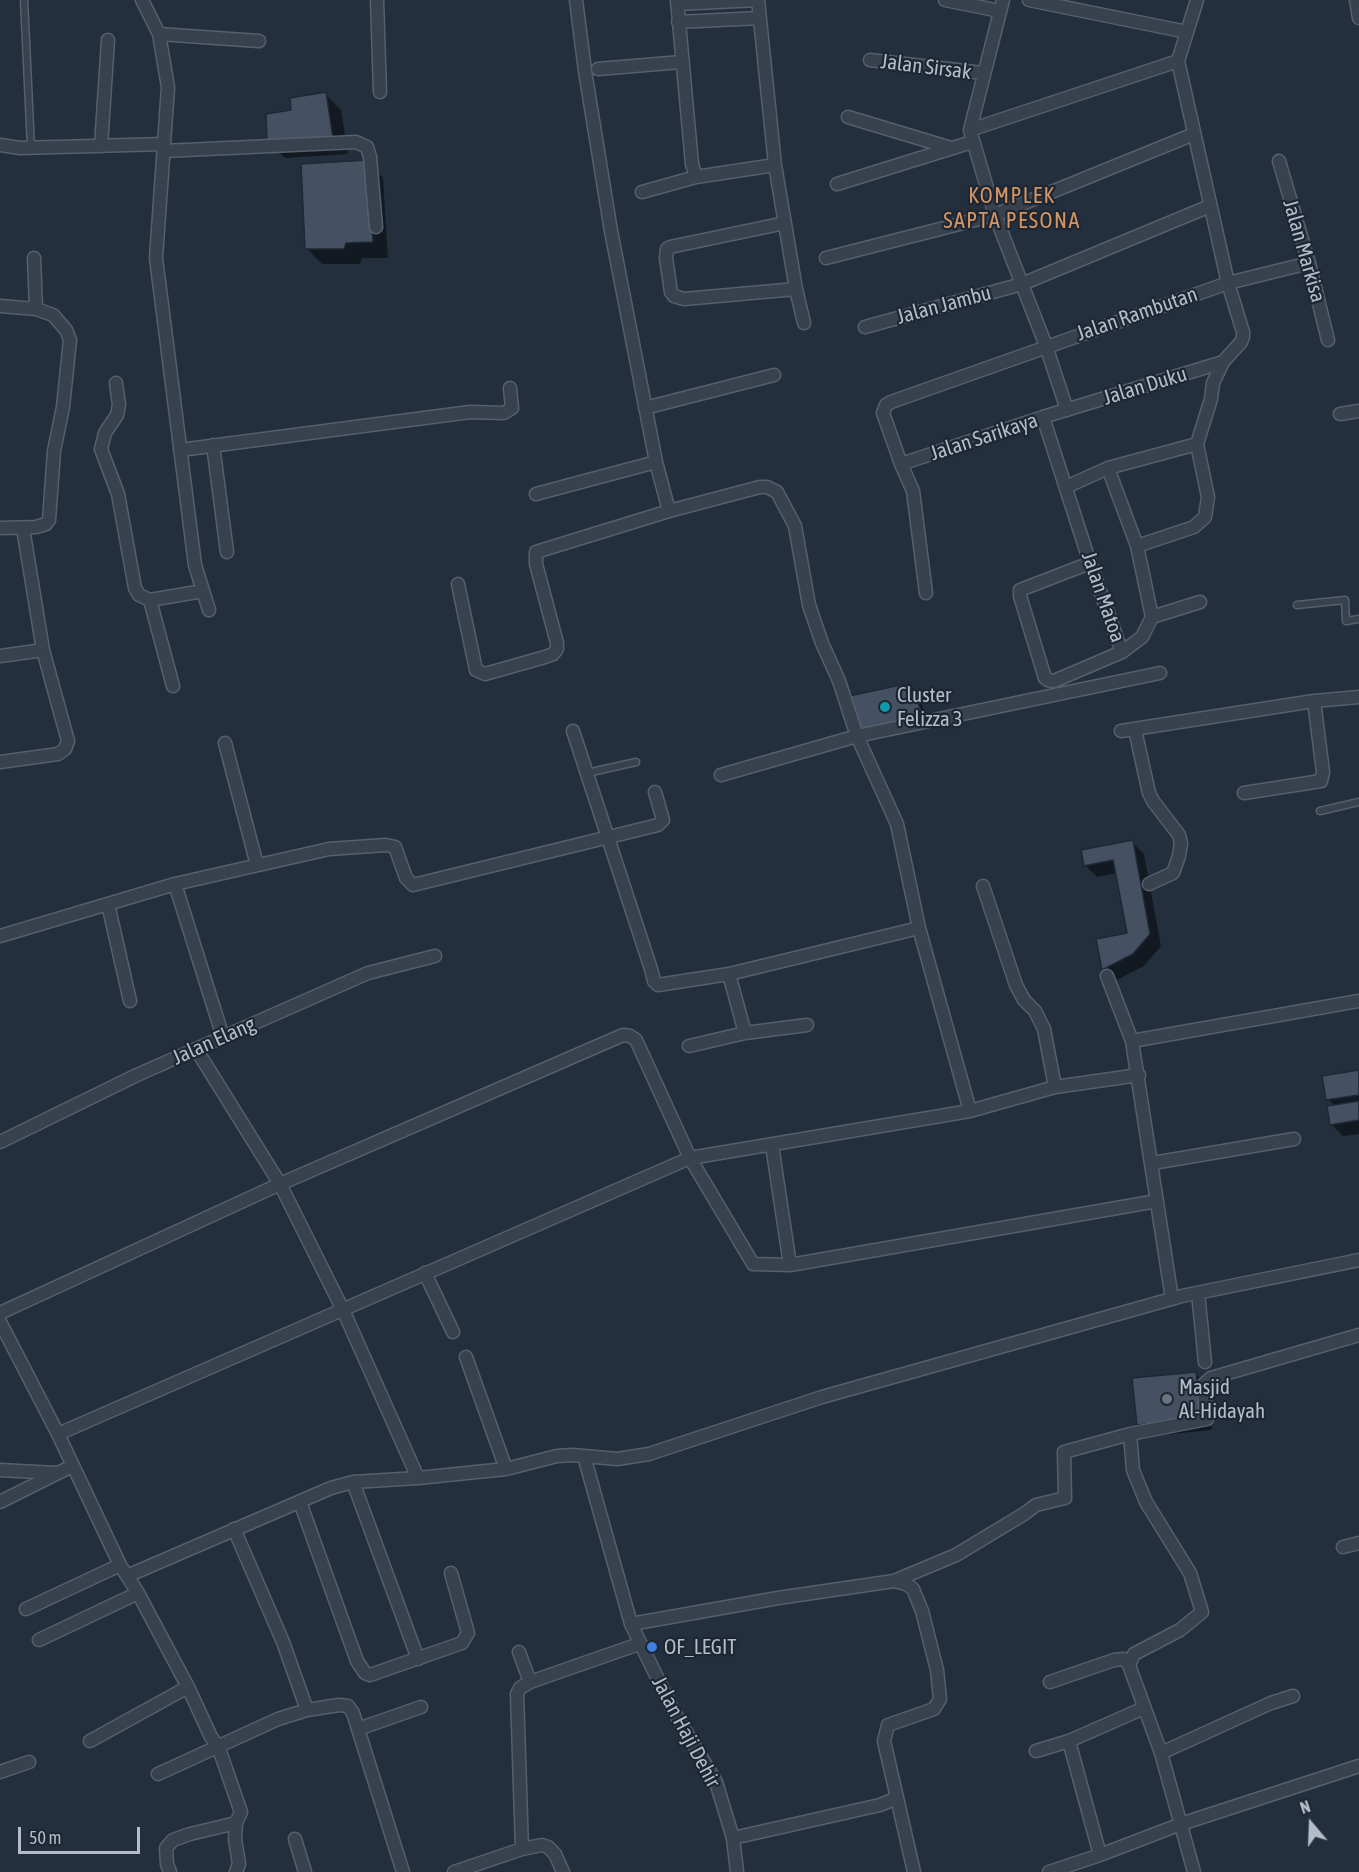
<!DOCTYPE html>
<html>
<head>
<meta charset="utf-8">
<style>
  body { margin:0 }
  #map { position:relative; width:1359px; height:1872px; overflow:hidden; background:#242f3e; font-family:"Asap Condensed",sans-serif }
  canvas { display:block }
  .north { position:absolute; left:1281px; top:1794px; width:60px; height:60px; -webkit-text-stroke:4px #1d2633; paint-order:stroke; rotate:341deg; font-size:16px; font-weight:700; line-height:24px; text-align:center; color:#b4bcc9 }
  .north::after { content:''; display:block; margin:auto; width:21px; height:27px; background:#b4bcc9; clip-path:polygon(50% 0,100% 100%,50% 72%,0 100%) }
  .scale { position:absolute; left:18px; top:1827px; width:122px; height:27px; box-sizing:border-box; border:3px solid #b4bcc9; border-top:0; padding-left:8px; font-size:18px; line-height:21px; white-space:nowrap; color:#b4bcc9; -webkit-text-stroke:4px #1d2633; paint-order:stroke }
</style>
</head>
<body>
<div id="map">
<canvas width="1359" height="1872"></canvas>
<div class="north">N</div>
<div class="scale">50 m</div>
</div>
<script>
const c = document.querySelector('canvas').getContext('2d');
c.lineJoin = 'round';
function fillPath(path, color) {
  c.fillStyle = color;
  c.fill(path, 'evenodd');
}
function toPath(rows) {
  const path = new Path2D();
  for (const r of rows) {
    path.moveTo(r[0], r[1]);
    for (let i = 2; i < r.length; i += 2) path.lineTo(r[i], r[i + 1]);
  }
  return path;
}
function trace(path, color, width, dash) {
  c.strokeStyle = color;
  c.lineWidth = width;
  c.lineCap = dash ? 'butt' : 'round';
  c.setLineDash(dash || []);
  c.stroke(path);
}
function label(font, color, halo, rows, align = 'center') {
  c.font = font + ' "Asap Condensed",sans-serif';
  c.lineWidth = 4.5;
  c.setLineDash([]);
  c.textBaseline = 'middle';
  c.strokeStyle = halo;
  c.fillStyle = color;
  for (const [text, x, y, turn = 0] of rows) {
    c.save();
    c.translate(x, y);
    c.rotate((+turn || 0) * Math.PI / 180);
    c.textAlign = isNaN(turn) ? turn : align;
    if (halo) c.strokeText(text, 0, 0);
    c.fillText(text, 0, 0);
    c.restore();
  }
}
const shadow = toPath([
  [325,94,341,110,348,154,285,158,269,142],
  [367,162,383,178,388,258,362,258,360,264,322,264,306,248],
  [909,684,917,692,930,726,867,740,859,733],
  [1132,842,1144,854,1161,946,1144,966,1115,981,1103,970,1098,940,1128,934,1117,873,1097,877,1085,865],
  [1359,1072,1359,1134,1343,1136,1331,1124,1335,1106,1328,1099],
  [1196,1374,1208,1386,1212,1430,1150,1436,1139,1425]
]);
const building = toPath([
  [326,92,333,138,267,143,266,114,291,110,290,98,326,92],
  [367,160,373,242,346,243,344,249,305,249,301,164,367,160],
  [910,683,924,718,858,733,849,696,910,683],
  [1133,840,1150,934,1133,954,1102,970,1096,939,1127,933,1113,860,1084,866,1081,850,1133,840],
  [1359,1070,1359,1095,1326,1100,1322,1076,1359,1070],
  [1359,1101,1359,1120,1330,1125,1327,1106,1359,1101],
  [1196,1372,1201,1419,1137,1425,1132,1378,1196,1372]
]);
const service = toPath([
  [24,0,31,147],
  [1297,605,1345,600,1346,621,1359,619],
  [587,773,636,762],
  [1320,811,1359,802]
]);
const minor = toPath([
  [142,0,159,34,168,87,156,258,195,565,209,610],
  [377,0,380,92],
  [576,0,585,71,611,231,656,462,669,511,760,487,767,487,777,492,795,526,809,605,822,643,839,681,857,736,897,824,919,928,970,1111],
  [677,0,692,164,696,177,775,165],
  [945,0,1000,11],
  [1003,0,970,130,995,215,1046,346,1067,410],
  [1029,0,1187,32],
  [1356,0,1359,18],
  [677,4,758,0,775,165,796,289,804,323],
  [678,22,760,18],
  [159,34,259,41],
  [870,60,983,73],
  [598,69,681,62],
  [848,117,951,148],
  [970,130,1178,61],
  [0,145,20,148,164,144],
  [101,146,108,40],
  [164,151,356,142,367,147,370,157,376,227],
  [1279,161,1309,263,1328,340],
  [837,184,972,142],
  [642,192,696,177],
  [785,223,670,247,667,249,666,258,671,292,674,296,684,299,796,289],
  [34,258,36,309],
  [826,258,995,215,1194,134],
  [0,306,36,309,53,315,66,330,70,340,63,407,54,451,49,520,46,524,36,527,0,528],
  [865,327,1022,284,1210,206],
  [116,383,119,405,117,415,105,433,101,449,118,494,135,588,139,595,150,600,203,591],
  [645,408,774,375],
  [1340,414,1359,411],
  [1043,417,1090,563,1122,652],
  [213,445,227,552],
  [180,450,470,412,504,413,512,408,510,388],
  [901,464,1043,417,1223,362],
  [1066,487,1108,468,1197,444],
  [536,494,656,462],
  [1137,546,1194,527,1205,517,1208,497,1197,444,1211,399,1213,383,1223,362,1241,342,1243,337,1243,332,1228,283,1178,61,1197,0],
  [1090,563,1020,590,1020,596,1045,678,1048,680,1054,681,1122,652,1142,637,1152,617,1137,546,1108,468],
  [458,584,476,670,485,674,545,657,553,654,557,649,557,643,536,564,536,552,669,511],
  [926,593,913,491,901,464,883,413,886,405,891,402,1228,283,1309,263],
  [150,600,173,686],
  [1152,617,1200,602],
  [0,656,43,650],
  [1135,730,1149,793,1153,801,1179,835,1181,843,1179,856,1173,873,1149,884],
  [573,731,651,969,654,981,658,985,729,974,919,928],
  [1121,731,1314,701,1359,697],
  [225,743,257,865],
  [0,762,58,754,65,749,68,741,43,650,23,528],
  [721,775,857,736,1160,673],
  [1244,793,1321,781,1323,772,1314,701],
  [175,884,223,1037],
  [983,886,1016,985,1024,1000,1035,1011,1044,1029,1055,1087],
  [108,904,130,1001],
  [0,936,175,884,329,849,386,845,395,847,406,878,413,885,658,825,663,820,655,792],
  [729,974,745,1033],
  [1107,976,1132,1041,1172,1299],
  [1132,1041,1359,1001],
  [689,1046,745,1033,807,1025],
  [196,1049,280,1184,343,1310,418,1478],
  [0,1142,137,1075,368,973,435,956],
  [772,1145,790,1265],
  [1153,1163,1294,1139],
  [425,1273,453,1332],
  [1198,1293,1205,1362],
  [0,1313,280,1184,623,1035,630,1036,636,1040,690,1158,753,1264,790,1265,1157,1201],
  [0,1322,58,1434,120,1565,138,1593,188,1687,211,1737,218,1746,241,1812,236,1823,235,1839,239,1864,236,1872],
  [466,1357,506,1469],
  [58,1434,690,1158,970,1111,1055,1087,1139,1075],
  [584,1456,631,1624,673,1710,716,1782,733,1838,737,1872],
  [0,1470,56,1473],
  [353,1482,418,1659],
  [0,1502,72,1466],
  [300,1502,357,1661,365,1673,370,1675,462,1643,468,1633,451,1573],
  [234,1529,283,1642,307,1710],
  [1343,1547,1359,1543],
  [127,1576,331,1488,353,1482,418,1478,506,1469,557,1456,573,1455,617,1459,649,1454,822,1397,1182,1296,1359,1260],
  [894,1581,956,1555,1024,1514,1036,1505,1065,1498,1064,1452,1130,1434,1207,1419,1203,1385,1211,1378,1359,1335],
  [26,1609,120,1565],
  [631,1624,778,1598,894,1581,906,1584,913,1589,922,1611,937,1670,940,1699,934,1709,888,1725,884,1741,914,1872],
  [39,1640,138,1593],
  [519,1652,530,1682],
  [1129,1665,1134,1654,1180,1630,1202,1612,1190,1573,1146,1502,1133,1470,1130,1434],
  [1050,1682,1114,1660,1124,1659,1129,1665,1161,1753,1194,1872],
  [358,1729,421,1707],
  [90,1741,188,1687],
  [1069,1741,1100,1855],
  [1036,1751,1069,1741,1144,1708],
  [1161,1753,1271,1703,1293,1696],
  [0,1772,29,1762],
  [158,1774,278,1719,307,1710,339,1705,348,1706,353,1713,403,1872],
  [733,1838,880,1805,897,1798],
  [295,1839,305,1872],
  [522,1849,517,1694,520,1688,530,1682,639,1644],
  [170,1872,167,1864,166,1848,173,1840,190,1834,236,1823],
  [454,1872,522,1849,542,1845,548,1847,555,1854,563,1872],
  [1049,1872,1100,1855,1181,1824,1359,1766]
]);
const markers = [
  [885,707,6,"#0f9aa8"],
  [1167,1399,6,"#6b7280"],
  [652,1647,6,"#3f7fe0"]
];
const streetNames = [
  ["Jalan Sirsak",926,67,7],
  ["Jalan Markisa",1304,251,74],
  ["Jalan Jambu",944,305,-15],
  ["Jalan Rambutan",1137,314,-19],
  ["Jalan Duku",1145,386,-17],
  ["Jalan Sarikaya",984,437,-18],
  ["Jalan Matoa",1103,597,71],
  ["Jalan Elang",214,1041,-24],
  ["Jalan Haji Dehir",686,1732,62]
];
const poiNames = [
  ["Cluster",897,695],
  ["Felizza 3",897,719],
  ["Masjid",1179,1387],
  ["Al-Hidayah",1179,1411],
  ["OF_LEGIT",664,1647]
];
const neighbourhoodNames = [
  ["KOMPLEK",1012,196],
  ["SAPTA PESONA",1012,221]
];
fillPath(shadow, '#0007');
fillPath(building, '#455162');
trace(building, '#1f2835', 1.5);
trace(service, '#565f6c', 9);
trace(minor, '#565f6c', 15);
trace(service, '#38414e', 6);
trace(minor, '#38414e', 12);
for (const [x, y, r, color] of markers) {
  const dot = new Path2D();
  dot.arc(x, y, r, 0, 2 * Math.PI);
  c.fillStyle = color;
  c.fill(dot);
  trace(dot, '#1d2633', 2);
}
label('21px', '#b4bcc9', '#1d2633', streetNames);
label('21px', '#b4bcc9', '#1d2633', poiNames, 'left');
c.letterSpacing = '1.5px';
label('22px', '#d59563', '#1d2633', neighbourhoodNames);
c.letterSpacing = '0px';
</script>
</body>
</html>
